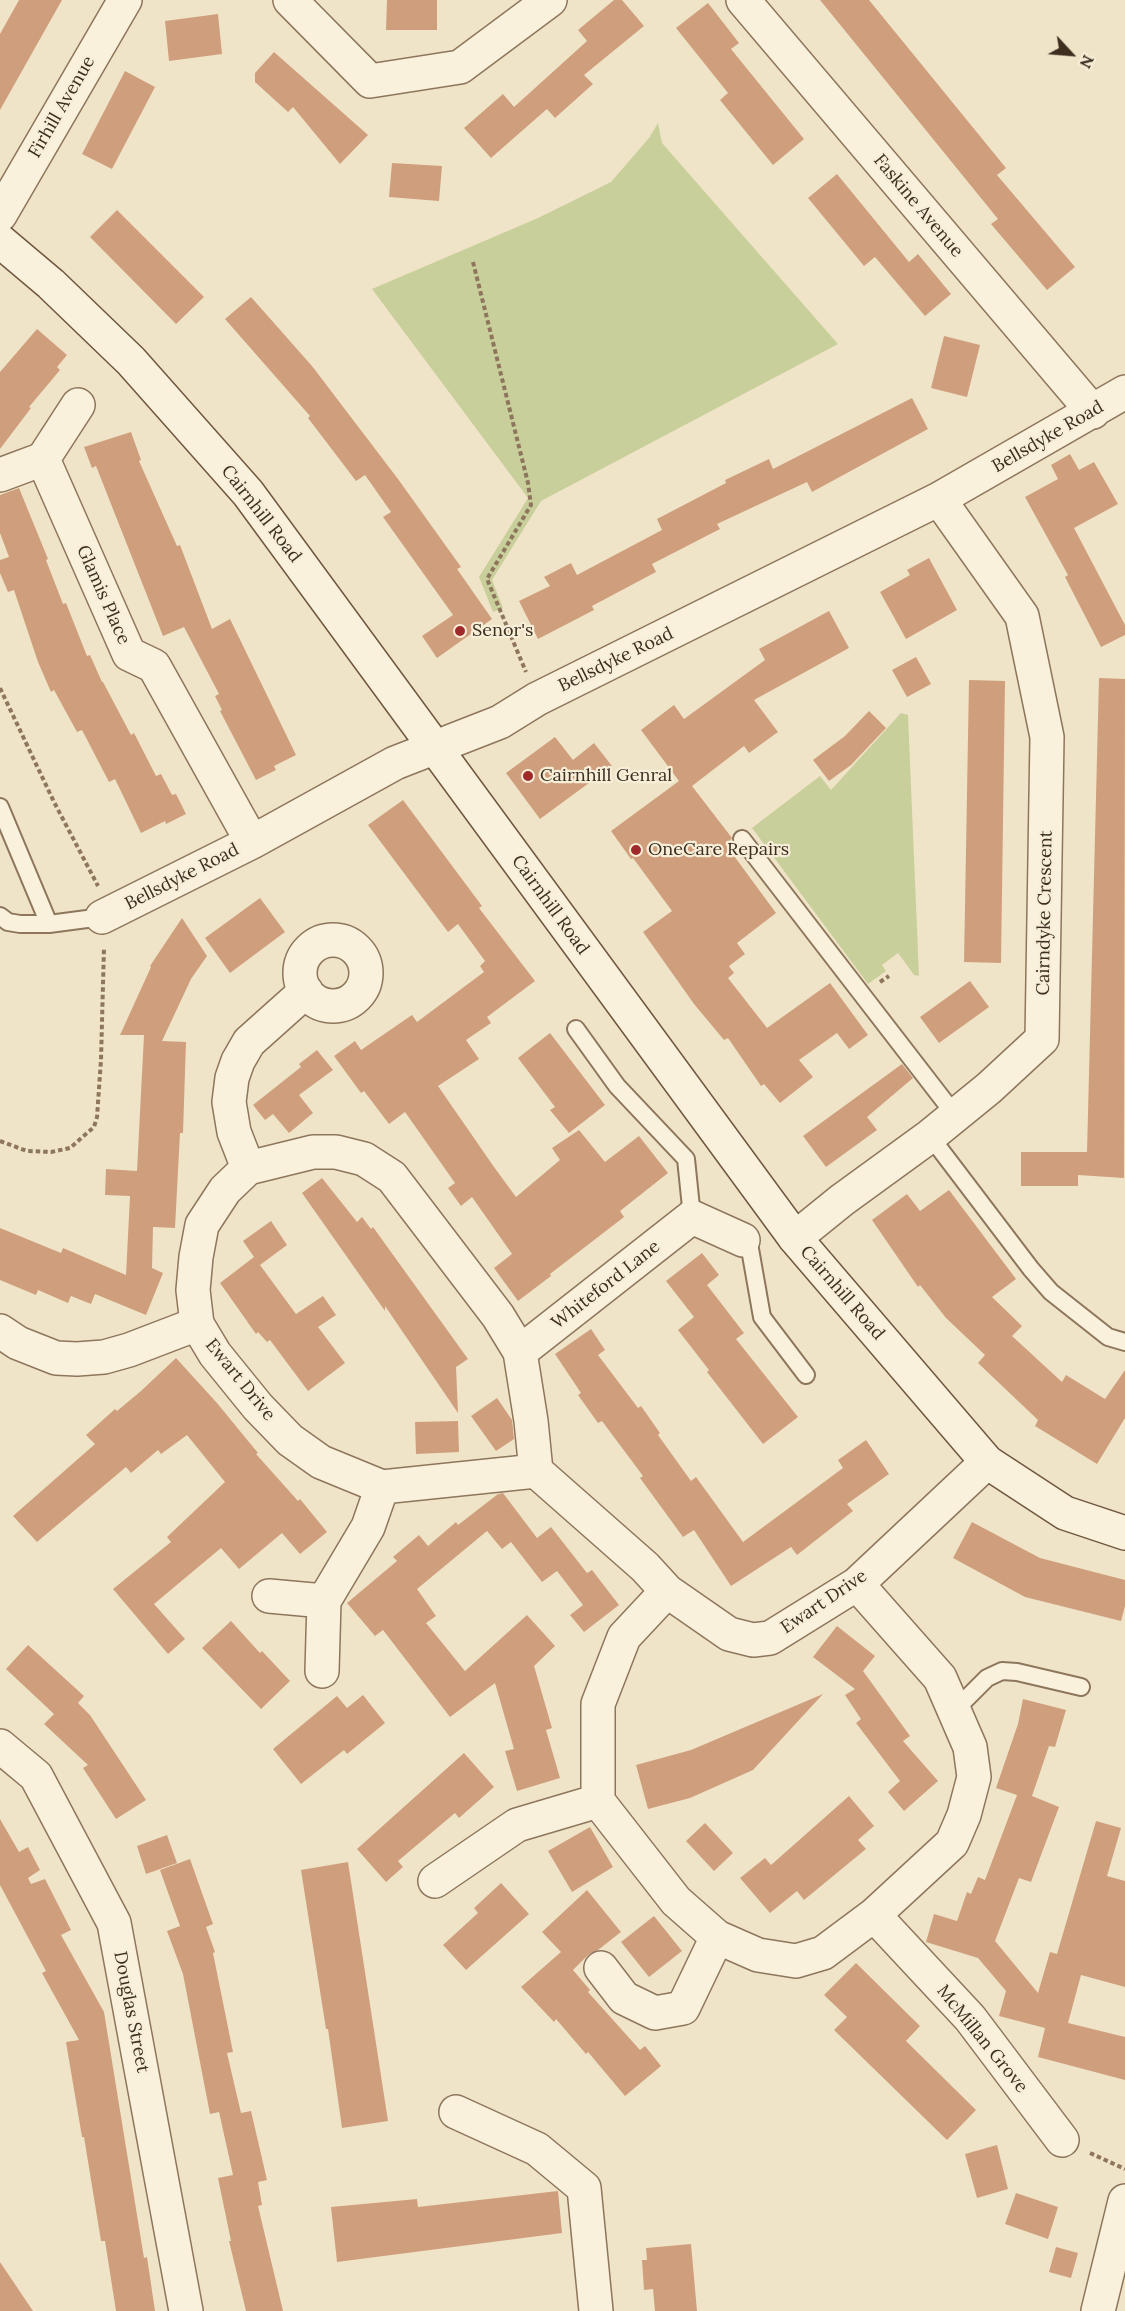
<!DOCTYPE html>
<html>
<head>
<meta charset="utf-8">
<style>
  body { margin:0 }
  #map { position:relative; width:1125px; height:2311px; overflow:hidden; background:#f0e4c8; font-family:Lora,serif }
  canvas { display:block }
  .north { position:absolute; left:1041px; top:24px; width:60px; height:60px; -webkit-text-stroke:4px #f7eed8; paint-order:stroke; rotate:116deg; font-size:16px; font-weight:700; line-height:24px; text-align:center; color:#3d2e20 }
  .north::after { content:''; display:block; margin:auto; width:21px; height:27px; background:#3d2e20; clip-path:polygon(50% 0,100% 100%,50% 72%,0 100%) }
</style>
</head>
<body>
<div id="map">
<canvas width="1125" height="2311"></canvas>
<div class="north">N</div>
</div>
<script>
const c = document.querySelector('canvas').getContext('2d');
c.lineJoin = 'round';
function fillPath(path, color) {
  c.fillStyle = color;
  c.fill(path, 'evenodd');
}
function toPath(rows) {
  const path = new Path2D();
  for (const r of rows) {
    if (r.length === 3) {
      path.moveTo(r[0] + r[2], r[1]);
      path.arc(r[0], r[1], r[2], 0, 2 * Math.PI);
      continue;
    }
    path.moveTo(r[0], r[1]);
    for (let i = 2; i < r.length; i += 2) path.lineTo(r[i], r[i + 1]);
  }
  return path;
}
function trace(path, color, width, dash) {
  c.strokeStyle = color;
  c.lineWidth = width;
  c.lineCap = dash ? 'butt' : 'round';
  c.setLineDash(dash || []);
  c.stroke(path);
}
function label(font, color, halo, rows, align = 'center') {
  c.font = font + ' Lora,serif';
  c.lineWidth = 4.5;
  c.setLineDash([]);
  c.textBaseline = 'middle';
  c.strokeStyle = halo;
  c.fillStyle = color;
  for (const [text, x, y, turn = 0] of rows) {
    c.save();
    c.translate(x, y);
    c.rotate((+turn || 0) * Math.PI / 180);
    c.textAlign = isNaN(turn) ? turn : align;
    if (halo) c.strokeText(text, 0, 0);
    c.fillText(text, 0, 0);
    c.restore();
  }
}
const green = toPath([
  [658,123,662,143,838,344,541,501,492,580,503,608,493,612,479,577,528,498,372,289,538,218,611,182,649,138],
  [901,713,908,715,919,976,914,975,898,953,882,965,886,971,868,984,752,828,820,776,831,790]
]);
const building = toPath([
  [19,0,62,0,0,110,0,34],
  [387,0,437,0,437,30,386,30],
  [614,0,622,0,644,26,584,75,593,84,555,118,547,109,491,158,464,128,503,94,514,107,587,41,578,30],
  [820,0,869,0,1006,168,997,175,1075,267,1047,290,991,224,998,219],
  [708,3,739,43,731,49,804,139,773,165,720,100,728,93,676,28],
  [218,14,222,54,169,61,165,21],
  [274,52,368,135,340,164,293,107,288,112,255,82,255,73],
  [125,71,155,87,112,169,82,154],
  [392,163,442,166,439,201,389,197],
  [837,174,909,262,918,254,951,294,925,316,875,257,864,266,808,198],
  [117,210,204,297,176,324,90,237],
  [251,297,312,366,398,479,461,567,457,569,492,619,437,658,422,636,453,615,383,517,391,512,365,475,356,481,308,418,310,416,225,319],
  [37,329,67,355,57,367,60,370,29,407,31,408,0,449,0,372],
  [944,336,980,345,967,397,931,388],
  [912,398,928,429,812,492,807,482,717,524,720,529,652,564,656,572,592,606,594,610,538,639,519,601,550,586,544,577,571,563,577,575,662,530,657,519,726,483,725,480,769,459,773,469],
  [131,432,141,460,139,461,177,546,180,545,212,629,230,619,296,755,274,766,276,770,256,780,220,711,222,710,215,696,219,694,184,627,163,636,96,466,92,468,84,447],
  [1070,454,1079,470,1094,462,1118,504,1074,528,1125,625,1125,635,1101,647,1065,577,1068,575,1025,497,1058,479,1051,465],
  [19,488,48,559,46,560,63,604,66,603,87,656,90,655,102,682,103,682,131,735,134,733,156,776,161,774,172,795,176,794,186,814,166,824,165,821,141,833,115,779,109,782,82,730,77,732,54,690,51,692,38,662,14,590,8,592,0,573,0,560,9,557,0,533,0,495],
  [929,558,957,610,906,639,880,592,910,575,907,570],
  [829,611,849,648,754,700,778,732,749,753,744,746,692,786,732,838,726,845,776,913,737,943,745,954,729,966,734,973,728,978,767,1028,830,983,868,1035,849,1049,837,1033,799,1060,813,1077,780,1103,764,1084,761,1086,728,1038,724,1040,694,1004,643,932,672,911,633,858,631,859,611,831,679,781,641,730,674,705,684,719,765,660,759,649],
  [916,657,931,684,907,697,892,670],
  [1099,678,1125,679,1124,1178,1078,1175,1078,1186,1021,1186,1021,1152,1087,1152],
  [969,680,1005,681,1001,963,964,962],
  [869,711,886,728,851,765,829,781,813,760,845,736],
  [555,737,573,760,594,743,612,766,540,819,506,773],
  [403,800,482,906,479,908,535,981,487,1017,491,1023,466,1040,479,1059,438,1086,494,1167,516,1197,560,1160,552,1148,579,1130,605,1162,639,1136,668,1173,620,1211,624,1217,550,1274,551,1276,518,1301,494,1268,512,1254,472,1197,461,1206,448,1188,455,1183,405,1112,389,1124,364,1091,361,1093,334,1056,355,1041,361,1050,412,1015,417,1022,484,972,480,966,485,961,458,924,448,932,368,825],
  [260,898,285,932,230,973,205,938],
  [182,918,207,956,191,979,162,1041,186,1042,183,1133,180,1133,175,1228,153,1227,152,1268,163,1273,146,1315,95,1294,91,1304,71,1296,68,1303,38,1290,36,1295,0,1280,0,1228,61,1253,63,1248,126,1275,130,1196,105,1195,106,1169,137,1171,144,1035,120,1035,151,967,150,966],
  [970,981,989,1007,939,1043,920,1017],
  [550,1033,605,1105,569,1133,550,1110,555,1107,518,1058],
  [317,1050,333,1070,299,1095,313,1113,289,1133,273,1114,265,1120,253,1105,301,1067,299,1064],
  [902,1064,913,1078,867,1117,877,1130,826,1167,803,1136],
  [322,1178,357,1222,362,1217,371,1229,373,1227,468,1359,456,1367,458,1413,385,1306,385,1311,302,1193],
  [949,1190,1016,1279,992,1297,1022,1326,1012,1336,1062,1382,1066,1375,1105,1399,1125,1370,1125,1418,1097,1464,1035,1426,1038,1420,978,1363,985,1355,946,1318,920,1285,918,1287,872,1220,907,1194,920,1211],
  [271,1221,287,1245,260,1265,296,1314,323,1296,336,1315,318,1327,345,1363,308,1391,270,1340,267,1342,258,1332,256,1334,220,1283,254,1257,243,1241],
  [702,1253,719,1275,707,1285,744,1333,736,1339,798,1417,763,1444,707,1372,709,1370,678,1330,694,1317,666,1281],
  [591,1329,605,1350,598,1355,638,1408,641,1406,660,1433,658,1435,691,1481,696,1477,743,1542,843,1468,838,1460,866,1440,889,1474,847,1504,853,1511,797,1555,791,1547,731,1586,694,1530,683,1537,640,1478,643,1476,602,1421,598,1423,578,1395,581,1393,555,1354],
  [176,1358,217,1403,258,1453,256,1454,298,1501,300,1499,327,1532,300,1554,282,1533,239,1569,221,1548,154,1604,185,1639,168,1654,113,1589,171,1542,167,1537,225,1482,187,1435,161,1454,158,1450,131,1473,126,1467,37,1542,13,1516,95,1444,86,1435,115,1409,117,1411,141,1391],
  [497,1398,512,1420,514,1439,496,1451,471,1416],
  [458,1421,459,1452,416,1454,415,1422],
  [503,1493,537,1538,551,1527,587,1573,592,1570,619,1605,584,1632,570,1615,583,1605,557,1571,542,1582,511,1542,502,1549,487,1531,417,1589,436,1616,426,1623,465,1671,527,1615,555,1646,534,1666,552,1728,546,1730,560,1778,517,1791,505,1751,514,1749,495,1683,450,1717,383,1630,375,1636,347,1603,397,1561,393,1557,419,1535,428,1546,456,1522,458,1525,498,1494],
  [972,1522,1040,1558,1125,1580,1125,1606,1121,1621,1025,1597,953,1558],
  [231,1621,260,1653,262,1651,290,1681,261,1709,202,1648],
  [837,1626,875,1656,863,1671,910,1736,903,1741,938,1781,904,1811,888,1792,900,1781,856,1723,861,1719,845,1695,855,1689,813,1657],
  [28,1645,84,1696,78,1703,90,1715,146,1800,116,1819,83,1768,88,1765,44,1724,54,1714,6,1669],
  [823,1694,753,1770,690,1798,648,1809,636,1765,691,1750],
  [363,1695,385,1723,347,1754,344,1750,301,1784,273,1749,337,1696,347,1708],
  [1023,1699,1066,1710,1055,1747,1049,1746,1032,1796,1059,1807,1031,1882,1019,1878,995,1941,1038,1993,1050,1952,1057,1954,1096,1821,1121,1828,1107,1876,1125,1881,1125,1987,1081,1975,1068,2023,1125,2037,1125,2080,1038,2057,1045,2028,999,2016,1006,1991,978,1958,926,1942,934,1914,957,1921,967,1892,971,1894,978,1877,985,1880,1017,1795,996,1788,1018,1724],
  [464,1753,494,1787,459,1818,455,1813,398,1861,403,1867,386,1882,357,1849],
  [849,1796,874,1826,858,1840,866,1849,804,1900,797,1891,770,1913,740,1878,765,1858,771,1865],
  [0,1819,19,1852,28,1847,40,1870,28,1878,31,1884,45,1879,71,1930,61,1935,104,2012,144,2258,147,2257,155,2311,116,2311,105,2241,101,2241,84,2137,82,2137,66,2042,79,2040,42,1973,46,1971,0,1885],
  [705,1823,733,1853,714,1871,686,1841],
  [590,1827,613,1867,572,1892,548,1851],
  [167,1835,177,1863,146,1874,137,1846],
  [190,1859,213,1924,206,1927,215,1952,213,1953,233,2052,227,2053,241,2113,251,2111,267,2180,258,2182,262,2205,258,2206,283,2311,246,2311,229,2241,231,2241,218,2178,233,2175,219,2112,210,2114,183,1974,167,1931,180,1926,160,1870],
  [348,1862,388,2121,342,2128,328,2029,326,2029,301,1870],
  [501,1883,529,1914,466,1970,443,1945,478,1913,474,1908],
  [587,1890,621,1932,598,1950,589,1954,573,1970,590,1990,588,1992,640,2050,645,2046,661,2066,625,2096,588,2052,586,2054,556,2019,554,2022,521,1987,561,1952,542,1932],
  [654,1916,682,1951,649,1977,621,1942],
  [856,1963,920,2026,906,2041,976,2110,947,2140,834,2030,847,2017,824,1995],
  [997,2145,1008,2189,977,2198,965,2154],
  [558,2191,562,2233,337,2262,331,2207,417,2199,418,2207],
  [1016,2193,1058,2207,1048,2239,1005,2224],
  [691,2244,697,2311,655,2311,653,2289,644,2290,642,2260,647,2260,646,2248],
  [1056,2247,1078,2253,1071,2278,1049,2272],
  [0,2262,33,2311,0,2311]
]);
const path = toPath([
  [473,262,528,483,531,505,487,579,526,672],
  [0,688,54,802,98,886],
  [880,982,889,976],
  [0,1141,27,1151,51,1152,70,1148,94,1127,97,1117,101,1060,104,947],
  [1090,2153,1125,2169]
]);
const service = toPath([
  [0,807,49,924,102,917],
  [742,839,955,1115],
  [0,916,8,922,20,924,49,924],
  [576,1029,617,1086,686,1159,692,1217],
  [930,1136,1031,1269,1051,1292,1108,1337,1125,1342],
  [743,1240,750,1249,762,1317,806,1375],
  [954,1711,987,1678,1002,1671,1017,1672,1081,1687]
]);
const minor = toPath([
  [290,0,370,81,460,67,550,0],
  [743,0,1093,412],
  [0,215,125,0],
  [43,459,129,654,154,666,252,842],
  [0,475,43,459,78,405],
  [102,917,252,842,395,763,500,722,537,699,939,499,1125,392],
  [333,973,33],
  [248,1168,234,1132,229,1102,232,1078,238,1061,249,1042,306,991],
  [795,1238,842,1200,930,1136,989,1088,1042,1039,1047,737,1022,616,939,499],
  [0,1331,18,1343,56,1358,77,1359,104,1357,129,1350,197,1324],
  [520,1352,692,1217,743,1240],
  [536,1471,382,1487,321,1462,290,1440,258,1407,215,1354,197,1324,193,1290,196,1257,202,1225,225,1190,248,1168,313,1152,336,1152,364,1159,392,1177,498,1316,520,1352,531,1421,536,1471,645,1567,667,1591,729,1634,753,1640,770,1638,857,1584,987,1462],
  [667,1591,624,1637,598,1704,598,1801,676,1901,717,1937,758,1955,796,1961,823,1953,874,1915,952,1843,964,1815,974,1777,970,1747,940,1678,857,1584],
  [269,1596,324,1601],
  [322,1671,324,1601,368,1527,382,1487],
  [0,1746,36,1776,114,1923,186,2311],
  [435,1881,517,1825,598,1801],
  [874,1915,970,2018,1062,2140],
  [601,1968,624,1998,655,2013,683,2008,717,1937],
  [456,2112,537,2149,584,2188,596,2311],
  [1098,2311,1125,2201]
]);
const secondary = toPath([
  [0,241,51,284,131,361,248,493,795,1238,987,1462,1065,1513,1125,1533]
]);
const markers = [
  [460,631,6,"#9e2a2b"],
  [528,776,6,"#9e2a2b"],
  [636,850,6,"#9e2a2b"]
];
const streetNames = [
  ["Firhill Avenue",62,107,-60],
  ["Faskine Avenue",918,206,50],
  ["Bellsdyke Road",1048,437,-30],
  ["Cairnhill Road",261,514,52],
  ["Glamis Place",103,595,66],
  ["Bellsdyke Road",616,660,-26],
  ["Bellsdyke Road",182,877,-27],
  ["Cairnhill Road",550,905,54],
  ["Cairndyke Crescent",1045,913,-89],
  ["Whiteford Lane",606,1285,-38],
  ["Cairnhill Road",842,1293,49],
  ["Ewart Drive",240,1380,51],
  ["Ewart Drive",824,1602,-34],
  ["Douglas Street",131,2012,79],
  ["McMillan Grove",982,2039,51]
];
const poiNames = [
  ["Senor's",472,631],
  ["Cairnhill Genral",540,776],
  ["OneCare Repairs",648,850]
];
fillPath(green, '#c9cf9b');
fillPath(building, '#cf9f7d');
trace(service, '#8d765c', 20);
trace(minor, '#8d765c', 36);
trace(secondary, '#6f573f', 36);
trace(path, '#8d765c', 4, [4.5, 3]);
trace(service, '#faf1dc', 16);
trace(minor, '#faf1dc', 33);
trace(secondary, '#faf1dc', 33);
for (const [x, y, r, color] of markers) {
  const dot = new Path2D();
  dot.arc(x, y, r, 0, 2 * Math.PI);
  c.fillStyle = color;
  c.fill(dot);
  trace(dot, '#f7eed8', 2);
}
label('18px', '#3d2e20', '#f7eed8', streetNames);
label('18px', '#3d2e20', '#f7eed8', poiNames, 'left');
</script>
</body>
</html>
